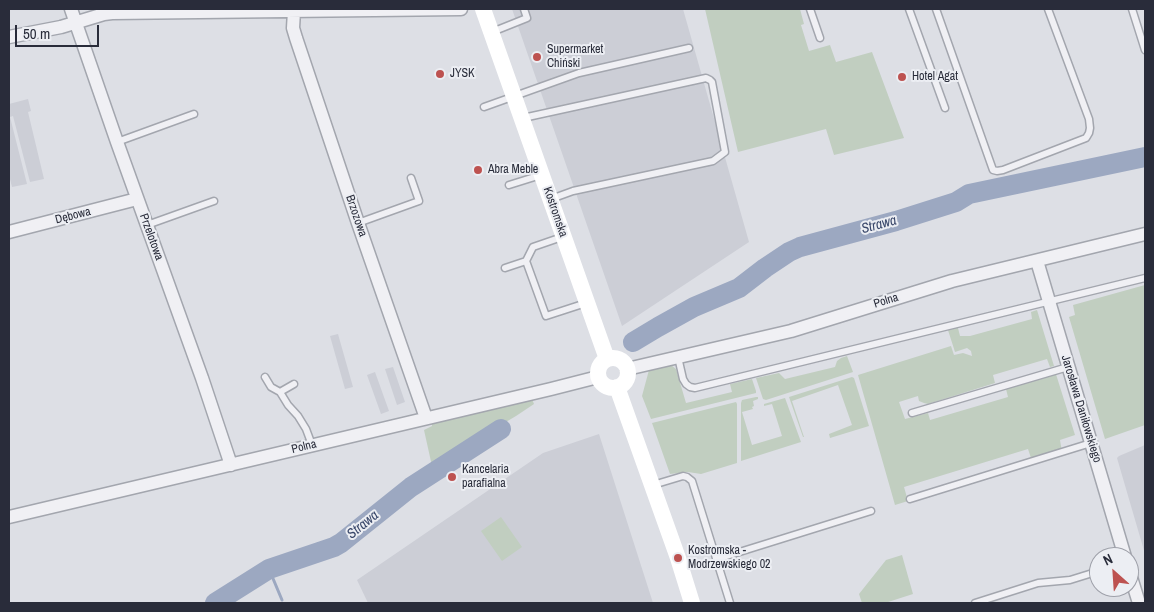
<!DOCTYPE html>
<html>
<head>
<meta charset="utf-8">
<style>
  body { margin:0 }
  #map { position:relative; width:1154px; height:612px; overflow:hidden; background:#dddfe5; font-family:"Archivo Narrow",sans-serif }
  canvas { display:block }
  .frame { position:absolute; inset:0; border:10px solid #292c3a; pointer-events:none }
  .north { position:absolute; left:1089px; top:547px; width:50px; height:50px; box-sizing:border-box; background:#eceef3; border:1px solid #9ea0a9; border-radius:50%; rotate:334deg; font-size:14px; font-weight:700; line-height:20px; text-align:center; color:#292c3a }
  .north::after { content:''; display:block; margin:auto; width:18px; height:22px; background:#bd5250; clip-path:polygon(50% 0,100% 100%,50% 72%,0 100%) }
  .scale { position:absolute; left:15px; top:25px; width:84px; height:22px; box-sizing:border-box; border:2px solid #292c3a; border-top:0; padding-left:6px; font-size:15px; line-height:18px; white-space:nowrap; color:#292c3a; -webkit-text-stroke:4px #eceef3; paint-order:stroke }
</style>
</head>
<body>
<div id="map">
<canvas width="1154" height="612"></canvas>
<div class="frame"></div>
<div class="north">N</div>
<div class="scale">50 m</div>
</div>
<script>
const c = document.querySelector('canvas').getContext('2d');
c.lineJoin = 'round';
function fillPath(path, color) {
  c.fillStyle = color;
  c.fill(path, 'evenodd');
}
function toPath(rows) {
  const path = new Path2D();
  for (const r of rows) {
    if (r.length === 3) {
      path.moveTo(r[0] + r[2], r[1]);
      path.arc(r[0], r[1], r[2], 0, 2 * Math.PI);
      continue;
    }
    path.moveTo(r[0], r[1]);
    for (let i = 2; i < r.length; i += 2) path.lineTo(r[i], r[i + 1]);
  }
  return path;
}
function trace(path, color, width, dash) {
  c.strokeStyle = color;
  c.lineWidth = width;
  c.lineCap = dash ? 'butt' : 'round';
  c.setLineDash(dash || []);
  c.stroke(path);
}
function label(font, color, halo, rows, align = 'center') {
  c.font = font + ' "Archivo Narrow",sans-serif';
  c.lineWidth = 4;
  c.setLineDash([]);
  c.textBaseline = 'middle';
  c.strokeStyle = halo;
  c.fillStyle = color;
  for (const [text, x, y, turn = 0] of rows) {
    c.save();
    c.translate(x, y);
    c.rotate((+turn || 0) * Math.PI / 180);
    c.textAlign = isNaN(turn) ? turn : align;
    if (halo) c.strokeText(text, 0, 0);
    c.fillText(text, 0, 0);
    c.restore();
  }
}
const built = toPath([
  [512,9,561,9,562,10,566,9,683,9,749,242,622,326],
  [28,99,31,111,28,112,44,179,30,182,13,116,10,117,27,184,12,187,9,175,9,104],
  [338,334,353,387,345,389,330,336],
  [393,367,405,402,397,405,385,369],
  [375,372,389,411,381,414,367,375],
  [599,434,653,603,368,603,357,580,543,453],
  [1145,445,1145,554,1117,458,1119,456]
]);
const green = toPath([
  [705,9,800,9,804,24,801,25,809,51,830,45,836,62,872,52,904,138,834,155,826,129,738,152],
  [1145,285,1145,425,1105,439,1069,317,1075,315,1073,305],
  [1037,310,1054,366,1050,367,1047,359,993,375,995,383,928,404,924,403,919,401,918,396,899,402,905,419,928,413,930,420,1008,397,1006,389,1019,385,1029,379,1055,371,1075,435,1060,440,1062,452,1032,461,1028,449,904,487,908,501,895,505,858,375,951,346,954,355,963,353,972,356,971,351,967,348,955,352,947,327,957,324,960,336,970,336,1032,319,1031,312],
  [847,356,853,372,766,400,763,399,756,378,779,373,785,379,835,367,837,361,841,358],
  [671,365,676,369,686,403,732,392,730,384,752,379,756,391,756,393,651,419,642,396,649,370],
  [852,377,854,378,869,426,830,438,829,434,852,425,838,385,792,401,804,437,803,437,789,397],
  [756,397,758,397,758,399,753,401,754,406,752,407,753,409,742,412,752,445,782,436,772,404,764,406,764,404,785,398,801,442,741,461,741,403,742,400],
  [532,399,534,404,516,416,432,466,424,430,432,426,432,423],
  [736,402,737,404,737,463,701,474,688,472,670,474,652,423],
  [501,517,522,547,502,561,481,531],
  [902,555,913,594,885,603,862,603,859,594,886,560]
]);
const stream = toPath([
  [269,569,282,600]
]);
const river = toPath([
  [633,342,658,327,694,307,739,288,765,268,789,252,800,247,896,221,956,202,969,194,1145,157],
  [215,603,269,569,334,547,341,543,411,487,501,429]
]);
const lane = toPath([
  [810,9,820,38],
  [909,9,945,108],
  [936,9,993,170,997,171,1003,170,1086,138,1089,133,1090,128,1089,119,1048,9],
  [1132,9,1145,50],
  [492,32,527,18,524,9],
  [484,107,579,73,689,48],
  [523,118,706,78,710,80,712,82,725,152,713,161,573,191,551,199],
  [117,142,194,114],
  [509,185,541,175],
  [358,223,419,201,411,178],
  [147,225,214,201],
  [526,261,533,247,562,237],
  [505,268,526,261,546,316,586,303],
  [678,357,683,379,686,384,690,387,695,388,1145,278],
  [265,377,271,387,280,392,288,405,298,416,306,429,312,445],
  [280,392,294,384],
  [912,413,1068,367],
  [653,485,683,476,687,477,692,481,730,603],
  [910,499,1091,443],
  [717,559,871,511],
  [975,603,1038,583,1070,580,1099,571]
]);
const street = toPath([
  [71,9,117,142,202,378,231,465],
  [294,11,293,28,296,38,358,223,426,418],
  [9,37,61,27,104,14,112,13,461,9],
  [9,232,137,199],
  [1037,261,1125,557],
  [627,369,791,331,952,281,1145,234],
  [9,517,551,389,598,377],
  [1129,571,1139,603]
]);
const secondary = toPath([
  [483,9,607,359],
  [613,373,15],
  [617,387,678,558,692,603]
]);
const markers = [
  [537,57,5,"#bd5250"],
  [440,74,5,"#bd5250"],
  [902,77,5,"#bd5250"],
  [478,170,5,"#bd5250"],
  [452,477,5,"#bd5250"],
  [678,558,5,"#bd5250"]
];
const poiNames = [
  ["Supermarket",547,50],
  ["Chiński",547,64],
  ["JYSK",450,74],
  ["Hotel Agat",912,77],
  ["Abra Meble",488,170],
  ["Kancelaria",462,470],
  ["parafialna",462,484],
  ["Kostromska -",688,551],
  ["Modrzewskiego 02",688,565]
];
const streetNames = [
  ["Kostromska",555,212,71],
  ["Dębowa",73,216,-14],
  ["Brzozowa",356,216,71],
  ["Przelotowa",151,237,70],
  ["Polna",886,301,-17],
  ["Jarosława Daniłowskiego",1081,409,73],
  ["Polna",304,447,-14]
];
const waterNames = [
  ["Strawa",879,225,-15],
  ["Strawa",363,525,-39]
];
fillPath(built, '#ccced6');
fillPath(green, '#c1cec0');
trace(stream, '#9ca8c1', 3);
trace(river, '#9ca8c1', 20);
trace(lane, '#a3a6ae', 9);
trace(street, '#a3a6ae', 15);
trace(lane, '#f0f0f4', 6);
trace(street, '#f0f0f4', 12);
trace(secondary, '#fff', 16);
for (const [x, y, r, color] of markers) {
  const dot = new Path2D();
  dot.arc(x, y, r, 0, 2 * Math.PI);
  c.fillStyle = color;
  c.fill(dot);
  trace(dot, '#eceef3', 2);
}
label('12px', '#292c3a', '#eceef3', poiNames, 'left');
label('12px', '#292c3a', '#eceef3', streetNames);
label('italic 14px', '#384669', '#eceef3', waterNames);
</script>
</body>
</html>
